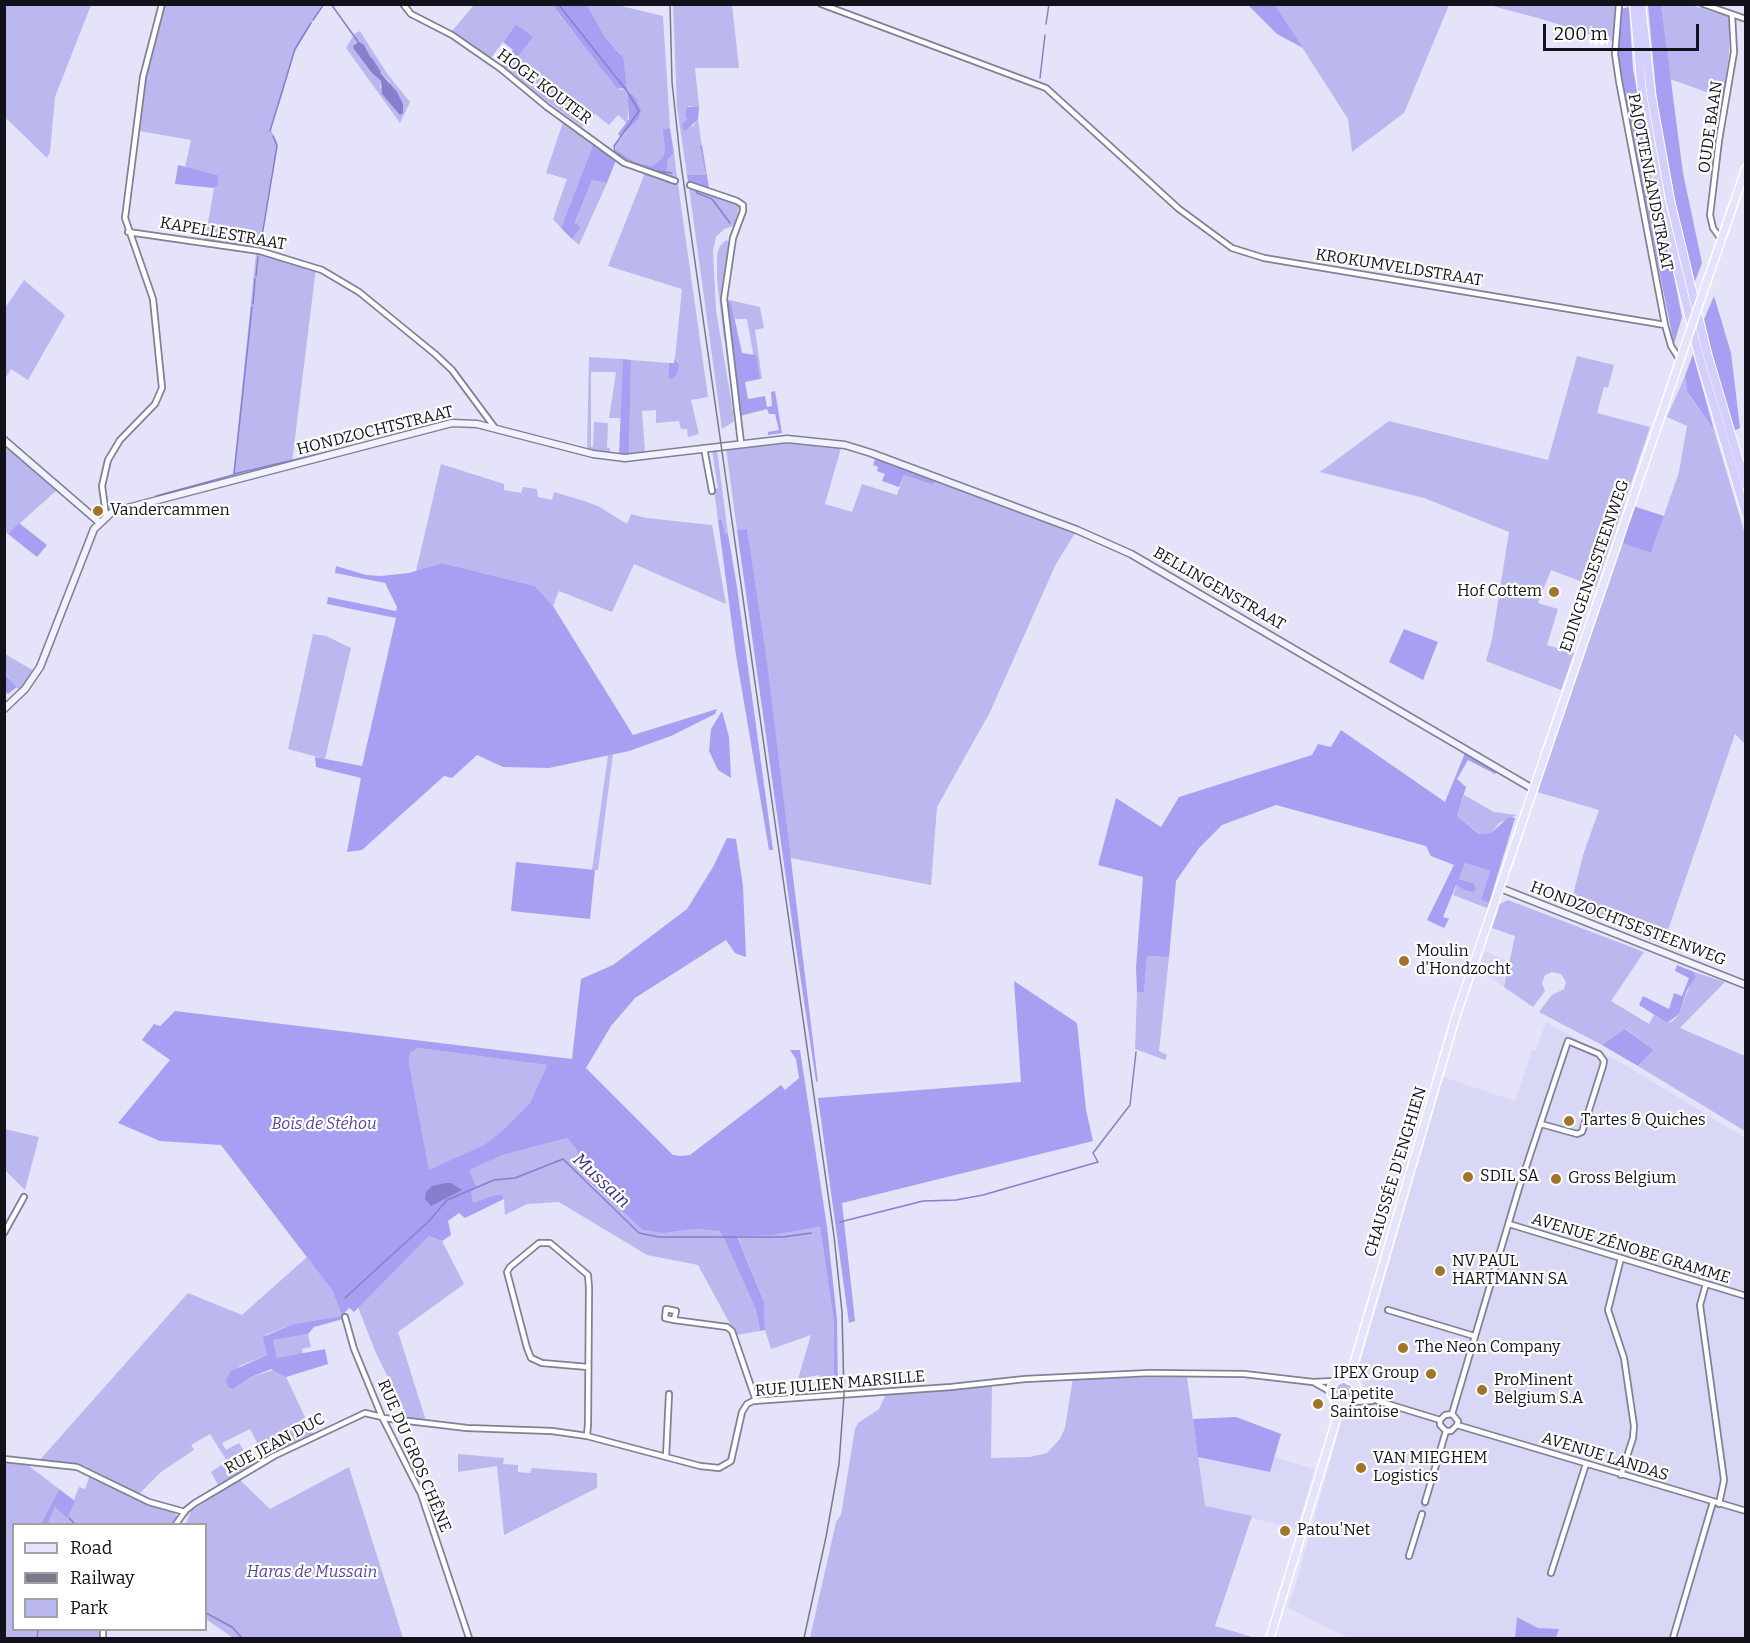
<!DOCTYPE html>
<html>
<head>
<meta charset="utf-8">
<style>
  body { margin:0 }
  #map { position:relative; width:1750px; height:1643px; overflow:hidden; background:#e4e3fa; font-family:Bitter,serif }
  canvas { display:block }
  .frame { position:absolute; inset:0; border:6px solid #13121a; pointer-events:none }
  .legend { position:absolute; left:12px; top:1523px; width:195px; height:108px; box-sizing:border-box; background:#fff; border:2px solid #a1a0a3; margin:0; padding:8px 10px; list-style:none; font-size:18px; color:#13121a }
  .legend li { display:flex; align-items:center; gap:12px; height:30px }
  .legend b { width:30px; border:2px solid #a1a0a3 }
  .scale { position:absolute; left:1543px; top:24px; width:156px; height:27px; box-sizing:border-box; border:3px solid #13121a; border-top:0; padding-left:8px; font-size:18px; line-height:21px; white-space:nowrap; color:#13121a; -webkit-text-stroke:4px #fff; paint-order:stroke }
</style>
</head>
<body>
<div id="map">
<canvas width="1750" height="1643"></canvas>
<div class="frame"></div>
<ul class="legend">
<li><b style="height:8px;background:#e5e3fe"></b>Road</li>
<li><b style="height:8px;background:#7a7989"></b>Railway</li>
<li><b style="height:16px;background:#bbb7ef"></b>Park</li>
</ul>
<div class="scale">200 m</div>
</div>
<script>
const c = document.querySelector('canvas').getContext('2d');
c.lineJoin = 'round';
function fillPath(path, color) {
  c.fillStyle = color;
  c.fill(path, 'evenodd');
}
function toPath(rows) {
  const path = new Path2D();
  for (const r of rows) {
    if (r.length === 3) {
      path.moveTo(r[0] + r[2], r[1]);
      path.arc(r[0], r[1], r[2], 0, 2 * Math.PI);
      continue;
    }
    path.moveTo(r[0], r[1]);
    for (let i = 2; i < r.length; i += 2) path.lineTo(r[i], r[i + 1]);
  }
  return path;
}
function trace(path, color, width, dash) {
  c.strokeStyle = color;
  c.lineWidth = width;
  c.lineCap = dash ? 'butt' : 'round';
  c.setLineDash(dash || []);
  c.stroke(path);
}
function label(font, color, halo, rows, align = 'center') {
  c.font = font + ' Bitter,serif';
  c.lineWidth = 4.5;
  c.setLineDash([]);
  c.textBaseline = 'middle';
  c.strokeStyle = halo;
  c.fillStyle = color;
  for (const [text, x, y, turn = 0] of rows) {
    c.save();
    c.translate(x, y);
    c.rotate((+turn || 0) * Math.PI / 180);
    c.textAlign = isNaN(turn) ? turn : align;
    if (halo) c.strokeText(text, 0, 0);
    c.fillText(text, 0, 0);
    c.restore();
  }
}
const built = toPath([
  [1485,951,1510,962,1504,987,1478,969],
  [1546,1022,1630,1068,1745,1138,1745,1638,1556,1638,1559,1629,1538,1628,1518,1617,1515,1638,1348,1638,1287,1607,1295,1587,1344,1412,1363,1406,1367,1392,1357,1373,1443,1077,1515,1101,1532,1049,1536,1050],
  [1198,1457,1269,1472,1274,1457,1314,1469,1297,1529,1205,1507]
]);
const green = toPath([
  [5,4,91,5,55,97,50,152,47,158,7,119,5,121],
  [164,5,322,5,294,53,281,99,270,128,278,144,260,248,205,240,214,188,219,185,218,175,185,167,191,140,139,131,145,81],
  [474,5,555,5,559,8,556,11,620,90,627,89,621,54,605,37,587,5,617,5,663,16,670,128,664,129,665,151,662,158,652,166,635,162,616,150,615,145,634,123,629,104,627,123,618,115,609,125,595,114,582,127,506,71,532,37,516,24,491,58,452,31],
  [673,5,732,5,739,68,695,68,699,106,688,106,688,119,692,127,698,120,706,175,687,175,677,107],
  [1275,5,1449,5,1404,113,1352,152,1348,119],
  [1489,5,1617,5,1612,41,1538,18],
  [1661,5,1691,5,1729,17,1729,54,1723,98,1670,79],
  [360,31,388,75,410,102,400,123,346,48,354,34],
  [364,45,377,69,389,81,400,115,380,87,381,81,372,73],
  [563,122,594,142,561,228,553,219,567,179,546,173],
  [674,153,677,178,666,176,668,159],
  [645,173,678,184,708,397,691,400,699,434,688,437,687,429,681,429,679,421,656,423,656,410,642,411,645,453,629,455,631,360,669,363,668,377,678,361,675,358,682,289,608,266],
  [592,180,607,183,579,245,572,239,581,227,575,224],
  [689,188,735,202,739,207,734,226,724,229,716,237,713,251,716,310,734,418,733,422,722,429],
  [726,240,730,243,723,289,728,339,724,340,717,279,717,255,720,246],
  [256,253,316,268,292,462,233,476],
  [24,280,65,315,28,380,11,369,5,379,5,308],
  [725,299,760,307,764,328,755,330,762,379,760,379,753,353,747,319,735,319,731,302,725,302],
  [1577,356,1614,365,1608,388,1604,387,1597,413,1650,427,1596,587,1551,570,1538,603,1558,609,1547,645,1574,653,1561,690,1486,661,1492,639,1509,532,1424,498,1320,472,1389,421,1548,460],
  [589,357,623,359,622,418,609,418,616,372,591,372,591,447,593,447,594,422,608,423,607,448,610,448,610,454,587,450],
  [1685,376,1687,393,1714,430,1745,534,1746,745,1735,734,1663,945,1570,907,1583,855,1599,810,1537,792,1622,543,1651,553,1679,472,1687,426,1667,417],
  [784,442,841,448,825,504,852,512,862,484,897,495,904,475,933,485,935,479,1075,533,1056,564,990,712,937,807,931,885,790,858,747,529,737,530,726,448],
  [4,443,58,489,8,534,4,531],
  [712,450,717,450,728,534,725,535,722,520,718,520,714,489,718,488],
  [441,464,504,484,504,490,521,493,523,487,537,489,538,497,552,500,554,492,584,501,598,506,627,524,631,514,646,518,712,525,726,604,634,564,612,612,559,591,553,606,535,586,442,563,416,571],
  [313,634,326,636,351,648,325,759,288,749],
  [5,654,34,671,19,690,5,673],
  [613,754,598,870,592,870,608,755],
  [1464,795,1494,812,1517,815,1499,823,1491,833,1480,834,1457,816],
  [1465,863,1490,871,1481,900,1489,903,1487,908,1453,895,1457,884,1471,892,1471,882,1459,879],
  [1508,900,1644,952,1611,1001,1649,1024,1654,1015,1667,1023,1673,1021,1679,1014,1690,985,1696,977,1694,972,1725,982,1680,1028,1745,1056,1745,1131,1638,1066,1654,1050,1626,1029,1602,1045,1539,1012,1552,995,1564,989,1566,982,1561,974,1552,972,1545,975,1542,983,1545,991,1533,1007,1504,987,1515,936,1492,928,1500,904],
  [1147,956,1169,957,1159,1051,1167,1055,1165,1060,1135,1049,1137,993,1144,992],
  [418,1048,547,1065,530,1103,502,1131,484,1145,429,1171,409,1063,410,1053],
  [5,1129,39,1137,25,1190,5,1170],
  [567,1138,576,1149,587,1181,634,1222,665,1233,695,1229,718,1231,725,1239,756,1310,760,1331,736,1335,698,1265,647,1255,559,1202,527,1204,505,1215,504,1199,502,1195,473,1203,468,1170,503,1155],
  [820,1227,834,1323,836,1358,834,1391,820,1392,819,1375,798,1379,811,1335,771,1349,765,1330,764,1302,737,1235,773,1235],
  [429,1236,442,1241,464,1284,398,1332,426,1421,404,1419,403,1408,375,1351,358,1307],
  [307,1257,332,1290,342,1316,293,1324,265,1335,267,1355,239,1366,235,1389,249,1378,276,1369,286,1377,313,1434,265,1458,250,1429,222,1443,226,1450,239,1443,252,1465,218,1485,211,1472,227,1461,210,1434,191,1445,194,1450,161,1472,139,1494,84,1466,72,1463,38,1462,188,1293,242,1315],
  [308,1334,311,1347,302,1349,303,1354,277,1358,273,1340],
  [1187,1377,1205,1506,1252,1516,1215,1626,1256,1638,810,1638,836,1522,841,1515,855,1429,858,1423,879,1409,886,1394,992,1385,991,1458,1030,1457,1047,1453,1060,1439,1065,1428,1073,1378],
  [1344,1391,10],
  [458,1454,504,1458,503,1464,518,1465,518,1472,530,1473,532,1468,597,1473,597,1488,504,1535,497,1466,458,1472],
  [4,1461,29,1466,59,1489,41,1524,14,1524,14,1630,101,1630,101,1638,5,1638],
  [349,1467,403,1638,233,1638,206,1619,206,1524,186,1524,191,1511,239,1479,270,1509],
  [90,1475,142,1501,174,1512,178,1518,174,1524,48,1524,55,1507,67,1517,79,1487,85,1489]
]);
const forest = toPath([
  [555,5,587,5,605,37,623,57,627,89,617,88,556,10],
  [1248,5,1275,5,1303,48,1277,34],
  [1648,5,1661,5,1683,173,1702,263,1694,284,1677,210,1657,101],
  [1629,7,1633,70,1682,317,1674,344,1621,82,1618,54,1621,9],
  [516,24,533,37,506,71,501,67,513,50,503,42],
  [628,94,632,94,636,99,641,111,639,118,621,137,618,134,629,119],
  [699,106,698,120,684,131,682,124,688,119,685,115,687,107],
  [670,128,674,153,668,159,666,176,626,162,615,153,616,150,635,162,652,166,662,158,665,151,663,129],
  [594,142,616,160,607,183,592,180,575,223,581,227,572,239,561,228],
  [700,145,702,145,710,194,689,188,687,175,706,175],
  [178,165,218,175,219,185,214,188,175,184],
  [1714,296,1731,353,1740,428,1734,431,1703,322],
  [725,302,731,302,742,353,756,355,760,379,745,382,748,399,765,396,767,407,772,406,771,392,775,391,782,433,768,435,768,432,779,430,775,414,769,414,767,409,740,416],
  [1693,354,1714,430,1687,392,1685,376],
  [675,358,679,365,677,374,672,379,668,377,669,363,674,363],
  [623,359,631,360,629,455,619,455],
  [876,457,935,479,933,485,904,475,899,487,882,481,885,474,877,471,878,467,873,465],
  [1633,506,1664,516,1651,553,1622,543],
  [718,520,722,520,725,534,728,534,737,587,773,850,769,850,736,655],
  [19,523,47,545,37,557,8,534],
  [747,529,767,663,818,1082,816,1081,793,928,737,530],
  [442,563,535,586,553,606,633,735,717,709,715,714,671,736,629,751,549,768,503,767,477,755,452,778,444,776,362,850,347,852,361,778,316,767,315,757,362,766,396,618,327,604,328,597,396,611,397,607,385,583,335,573,336,566,366,575,381,576,409,573],
  [1404,629,1438,642,1423,680,1389,662],
  [4,673,17,687,8,694,5,691],
  [722,711,729,737,731,778,718,770,709,751,711,729],
  [1341,730,1445,802,1465,753,1498,772,1495,774,1468,760,1457,779,1466,787,1457,816,1479,834,1491,833,1509,817,1515,818,1489,903,1481,900,1490,871,1465,863,1459,879,1473,883,1476,889,1473,892,1467,891,1456,885,1443,917,1449,919,1444,928,1427,920,1454,865,1431,856,1426,846,1276,805,1222,825,1199,848,1176,881,1169,957,1147,956,1144,992,1137,993,1136,967,1143,877,1098,865,1116,798,1161,827,1179,797,1312,755,1318,744,1331,747],
  [727,838,736,839,743,886,746,957,735,953,726,940,635,998,611,1026,586,1068,673,1155,681,1156,690,1155,781,1085,785,1090,799,1078,796,1059,790,1050,800,1050,827,1227,837,1319,838,1390,834,1391,834,1323,820,1227,773,1235,737,1236,764,1302,765,1330,760,1331,756,1310,725,1240,719,1231,695,1229,665,1233,643,1230,587,1180,576,1149,567,1138,503,1155,469,1170,476,1187,471,1190,473,1203,496,1195,502,1195,504,1199,465,1218,459,1213,448,1221,451,1235,442,1241,429,1236,354,1312,349,1308,342,1316,343,1319,314,1327,308,1334,273,1340,277,1358,325,1349,328,1364,286,1377,271,1369,249,1378,234,1389,228,1387,226,1380,231,1371,267,1355,263,1337,293,1324,342,1316,332,1290,221,1145,160,1141,118,1123,170,1060,142,1040,154,1024,160,1026,175,1011,572,1059,581,979,613,965,687,909,713,867],
  [418,1048,547,1065,530,1103,502,1131,484,1145,429,1170,409,1063,410,1053],
  [516,862,595,870,590,919,511,911],
  [1677,965,1694,972,1696,977,1687,990,1679,1014,1667,1023,1639,1005,1643,996,1669,1009,1674,993,1682,996,1689,978,1675,971],
  [1014,981,1077,1023,1086,1110,1093,1141,842,1203,855,1321,849,1323,818,1098,1021,1082],
  [1625,1029,1654,1050,1638,1066,1602,1045],
  [1236,1417,1281,1434,1270,1472,1198,1457,1193,1419],
  [59,1489,75,1501,67,1518,55,1507,48,1524,41,1524],
  [1517,1617,1538,1628,1559,1629,1556,1638,1515,1638]
]);
const water = toPath([
  [359,42,364,45,377,69,397,92,403,104,403,113,400,115,382,94,381,81,372,73,354,49,353,46],
  [446,1183,451,1183,462,1190,431,1206,425,1199,426,1192,432,1186]
]);
const stream = toPath([
  [331,4,359,43],
  [558,4,627,91,639,111,614,146,615,152,628,162],
  [313,20,324,4],
  [1046,24,1049,4],
  [371,58,380,72],
  [1040,78,1045,35],
  [270,131,295,49,311,23],
  [650,170,672,173],
  [690,181,691,183],
  [695,189,697,193,712,199,730,223],
  [260,248,277,146,273,136],
  [256,276,258,257],
  [253,304,255,279],
  [252,307,234,474,344,448],
  [156,496,233,475],
  [840,1222,923,1201,956,1200,983,1195,1098,1162,1093,1153,1130,1105,1136,1052],
  [345,1298,429,1221,447,1200,494,1180,515,1178,563,1159,639,1233,659,1237,783,1237,811,1233],
  [69,1518,75,1524],
  [206,1613,232,1627,242,1638],
  [37,1638,38,1630]
]);
const streetTunnel = toPath([
  [1422,1514,1425,1502]
]);
const street = toPath([
  [403,4,411,14,452,35,501,69,547,107,624,163,675,181],
  [821,4,1046,88,1179,209,1232,248,1264,258,1665,325],
  [1619,4,1615,54,1619,81,1665,325,1671,346,1680,360],
  [1703,4,1746,19],
  [690,185,737,201,743,205,743,211,733,238,724,299,741,443],
  [128,232,260,251,322,270,359,292,435,354,452,370,495,428],
  [1721,239,1713,228,1710,215,1719,140,1734,52,1732,15],
  [704,448,712,491],
  [106,515,102,486,108,460,120,440,155,404,162,388,153,299,125,218,143,77,162,4],
  [1509,1224,1746,1296],
  [4,1233,24,1197],
  [1621,1258,1608,1310,1624,1358,1634,1426,1633,1438,1621,1475],
  [1706,1284,1700,1305,1724,1480,1719,1504],
  [1388,1310,1474,1336],
  [345,1317,354,1349,382,1417,421,1494,469,1638],
  [674,1320,665,1318,666,1309,676,1311,674,1320,727,1327,732,1331,756,1401],
  [1315,1383,1331,1392],
  [1356,1390,1378,1401,1440,1420],
  [1350,1402,1372,1401],
  [1452,1414,1519,1188,1568,1041,1599,1054,1604,1061,1603,1066,1582,1132,1577,1134,1541,1124],
  [383,1418,467,1428,552,1431,587,1436,700,1466,719,1468,731,1461,742,1412,747,1404,753,1401,951,1387,1025,1379,1150,1373,1244,1374,1313,1382,1336,1381],
  [1440,1420,1445,1415,1452,1414,1458,1421,1457,1425],
  [1440,1420,1440,1425,1446,1431,1451,1431,1457,1425],
  [1457,1425,1746,1511],
  [587,1436,588,1424,589,1288,588,1275,550,1243,539,1243,510,1267,507,1272,527,1348,531,1358,542,1363,588,1367],
  [666,1457,669,1394],
  [4,1459,77,1467,149,1502,185,1512],
  [1425,1502,1446,1431],
  [176,1524,186,1510,195,1503,274,1456,365,1413,382,1417],
  [1409,1556,1422,1514],
  [1551,1573,1586,1464],
  [103,1638,103,1630],
  [1673,1638,1713,1502]
]);
const secondary = toPath([
  [4,440,99,522],
  [4,709,25,689,40,667,94,529,112,512,452,423,477,424,593,454,625,458,787,439,845,445,871,453,1077,530,1131,554,1533,789],
  [1500,888,1746,985]
]);
const primary = toPath([
  [1707,281,1746,168],
  [1344,1391,13],
  [1349,1380,1456,1016,1680,360],
  [1270,1638,1341,1404]
]);
const highway = toPath([
  [1634,4,1642,92,1661,202,1699,356,1746,514],
  [1641,4,1651,94,1670,200,1707,353,1746,485]
]);
const rail = toPath([
  [670,4,672,82,680,157,834,1236,842,1312,844,1395,839,1464,826,1537,804,1638]
]);
const primaryBridge = toPath([
  [1680,360,1707,281]
]);
const markers = [
  [98,511,6,"#a17526"],
  [1554,592,6,"#a17526"],
  [1404,961,6,"#a17526"],
  [1569,1121,6,"#a17526"],
  [1468,1177,6,"#a17526"],
  [1556,1179,6,"#a17526"],
  [1440,1271,6,"#a17526"],
  [1403,1348,6,"#a17526"],
  [1431,1374,6,"#a17526"],
  [1482,1390,6,"#a17526"],
  [1318,1404,6,"#a17526"],
  [1361,1468,6,"#a17526"],
  [1285,1531,6,"#a17526"]
];
const streetNames = [
  ["HOGE KOUTER",544,87,37],
  ["OUDE BAAN",1711,127,-82],
  ["PAJOTTENLANDSTRAAT",1650,182,79],
  ["KAPELLESTRAAT",223,234,10],
  ["KROKUMVELDSTRAAT",1399,268,9],
  ["HONDZOCHTSTRAAT",375,431,-14],
  ["EDINGENSESTEENWEG",1595,566,-71],
  ["BELLINGENSTRAAT",1219,589,30],
  ["HONDZOCHTSESTEENWEG",1628,924,21],
  ["CHAUSSÉE D'ENGHIEN",1396,1172,-73],
  ["AVENUE ZÉNOBE GRAMME",1631,1249,17],
  ["RUE JULIEN MARSILLE",840,1384,-5],
  ["RUE JEAN DUC",275,1444,-28],
  ["RUE DU GROS CHÊNE",414,1456,67],
  ["AVENUE LANDAS",1605,1457,17]
];
const poiNames = [
  ["Vandercammen",110,511],
  ["Hof Cottem",1542,592,"right"],
  ["Moulin",1416,952],
  ["d'Hondzocht",1416,970],
  ["Tartes & Quiches",1581,1121],
  ["SDIL SA",1480,1177],
  ["Gross Belgium",1568,1179],
  ["NV PAUL",1452,1262],
  ["HARTMANN SA",1452,1280],
  ["The Neon Company",1415,1348],
  ["IPEX Group",1419,1374,"right"],
  ["ProMinent",1494,1381],
  ["Belgium S.A",1494,1399],
  ["La petite",1330,1395],
  ["Saintoise",1330,1413],
  ["VAN MIEGHEM",1373,1459],
  ["Logistics",1373,1477],
  ["Patou'Net",1297,1531]
];
const parkNames = [
  ["Bois de Stéhou",324,1125],
  ["Haras de Mussain",312,1573]
];
const waterNames = [
  ["Mussain",601,1181,43]
];
fillPath(built, '#d9d7f6');
fillPath(green, '#bbb7ef');
fillPath(forest, '#a79ff1');
fillPath(water, '#877ece');
trace(stream, '#877ece', 1.5);
trace(streetTunnel, '#c5c4d8', 4.5, [4.5, 2]);
trace(street, '#818095', 8);
trace(secondary, '#818095', 9);
trace(primary, '#fff', 10);
trace(highway, '#fff', 10);
trace(street, '#fff', 4.5);
trace(secondary, '#f2f1fe', 6);
trace(primary, '#e5e3fe', 7);
trace(highway, '#d3d0fd', 8);
trace(rail, '#7a7989', 1.5);
trace(primaryBridge, '#fff', 10, []);
trace(primaryBridge, '#e5e3fe', 7);
for (const [x, y, r, color] of markers) {
  const dot = new Path2D();
  dot.arc(x, y, r, 0, 2 * Math.PI);
  c.fillStyle = color;
  c.fill(dot);
  trace(dot, '#fff', 2);
}
label('16px', '#13121a', '#fff', streetNames);
label('16px', '#13121a', '#fff', poiNames, 'left');
label('italic 16px', '#5644a3', '#fff', parkNames);
label('italic 18px', '#432e8c', '#fff', waterNames);
</script>
</body>
</html>
